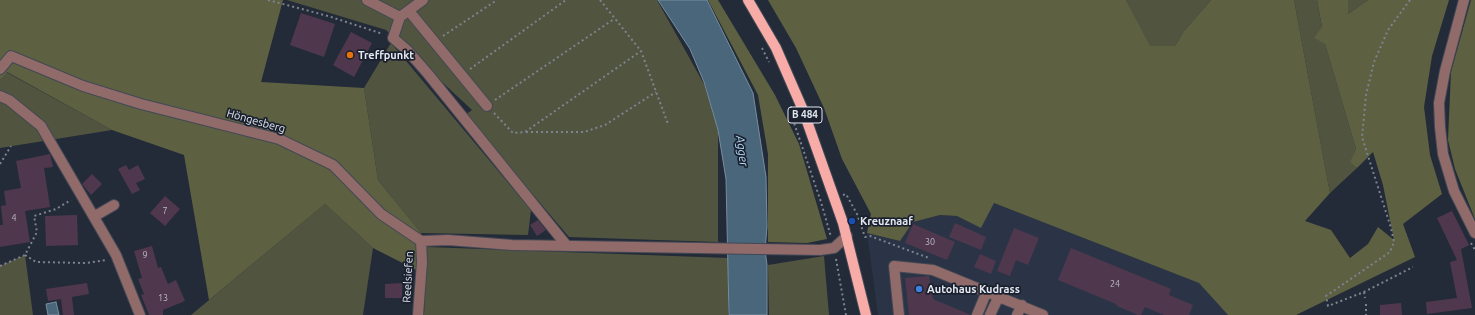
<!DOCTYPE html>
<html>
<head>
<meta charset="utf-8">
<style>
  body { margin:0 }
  canvas { display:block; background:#232a38 }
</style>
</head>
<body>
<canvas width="1475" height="315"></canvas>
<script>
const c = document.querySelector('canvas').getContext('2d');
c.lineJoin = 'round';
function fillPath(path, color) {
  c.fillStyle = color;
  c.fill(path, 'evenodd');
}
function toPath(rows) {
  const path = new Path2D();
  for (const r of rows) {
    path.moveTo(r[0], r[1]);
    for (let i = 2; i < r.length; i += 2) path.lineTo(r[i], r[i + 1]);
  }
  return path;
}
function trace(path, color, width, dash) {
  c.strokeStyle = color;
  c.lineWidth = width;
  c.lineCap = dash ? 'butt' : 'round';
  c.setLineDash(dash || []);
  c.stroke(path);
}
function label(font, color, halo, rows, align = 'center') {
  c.font = font + ' Ubuntu,sans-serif';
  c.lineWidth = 3.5;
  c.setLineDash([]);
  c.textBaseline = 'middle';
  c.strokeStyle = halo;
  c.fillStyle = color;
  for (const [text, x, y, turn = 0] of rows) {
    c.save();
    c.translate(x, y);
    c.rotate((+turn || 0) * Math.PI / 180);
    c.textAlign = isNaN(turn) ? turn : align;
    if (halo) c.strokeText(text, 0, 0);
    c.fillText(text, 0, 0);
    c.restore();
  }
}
const built = toPath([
  [994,203,1199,283,1228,315,878,315,867,233,900,241,913,222,940,215,957,216,981,228]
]);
const green = toPath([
  [287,0,657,0,704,84,718,131,718,242,569,237,465,115,472,110,386,30],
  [1126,0,1211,0,1184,31,1175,46,1149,46],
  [1294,0,1317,0,1325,44,1356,149,1351,162,1357,168,1330,193],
  [1348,0,1368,0,1348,14],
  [391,43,531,210,528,235,421,233,378,180,364,88],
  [6,72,112,130,0,148,0,80],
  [325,204,373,248,363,315,191,315],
  [427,247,728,258,728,315,424,315],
  [25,255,33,315,0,315,0,266],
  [824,256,829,315,769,315,768,265]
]);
const forest = toPath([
  [0,0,283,0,261,82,364,88,378,180,421,233,427,247,426,275,373,248,325,204,209,300,184,155,112,130,7,72,0,80],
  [708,0,718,0,775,95,799,144,827,239,807,243,768,242,768,154,758,95],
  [768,0,1126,0,1150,46,1175,46,1184,31,1211,0,1294,0,1330,193,1305,221,1331,230,1350,258,1368,244,1378,227,1394,240,1383,185,1373,152,1357,168,1350,162,1356,149,1325,44,1314,38,1322,27,1317,0,1348,0,1348,14,1368,0,1449,0,1432,56,1424,107,1430,155,1442,194,1403,224,1415,257,1296,315,1228,315,1199,283,994,203,981,228,957,216,940,215,913,222,900,241,867,233,871,214,842,159,824,108,796,48],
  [1471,0,1475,0,1475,219,1455,169,1448,140,1451,72]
]);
const water = toPath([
  [658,0,707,0,753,93,766,177,767,227,765,250,767,265,767,315,729,315,726,179,718,130,704,82,690,49,658,0],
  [56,302,59,315,48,315,46,304,56,302]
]);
const building = toPath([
  [301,13,335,24,324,57,290,45],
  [351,32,372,43,354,77,333,65],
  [50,154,53,167,44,168,50,207,25,211,30,242,0,247,0,225,3,225,1,206,6,205,4,191,21,188,16,161],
  [126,165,129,170,138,165,145,179,136,183,140,190,132,194,118,169],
  [92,174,102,184,91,195,82,184],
  [165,196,180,209,165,226,150,213],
  [1452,211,1469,245,1461,249,1472,308,1427,314,1426,302,1457,298,1450,262,1457,260,1437,218],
  [77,215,78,245,46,246,45,216],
  [538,220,546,230,537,236,530,225],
  [955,223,986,237,981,250,949,237],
  [913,224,955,242,947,260,905,243],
  [1014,228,1039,238,1028,265,1016,260,1010,276,997,271],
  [152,246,158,268,161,267,168,284,176,280,185,301,163,310,163,315,149,315,141,295,144,294,138,279,142,278,134,251],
  [1071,248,1171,289,1169,295,1193,305,1189,315,1164,315,1145,307,1141,315,1138,315,1117,306,1116,304,1058,280],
  [980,254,996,261,991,274,974,267],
  [929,276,933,299,971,315,909,315,905,278],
  [87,283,89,294,72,297,74,315,63,315,61,299,48,301,46,289],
  [402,283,402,298,385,298,385,284],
  [1401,303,1402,315,1380,315,1380,305]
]);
const path = toPath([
  [268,0,328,16,383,34],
  [600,0,641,51,668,124],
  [1410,0,1388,30,1374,62,1366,95,1362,137,1391,228,1394,242,1390,252,1326,296,1328,306,1364,292,1413,267],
  [443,36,497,0],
  [762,48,769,62],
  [470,69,566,0],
  [495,100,614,19],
  [494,113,513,133,525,132,641,51],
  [791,114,821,202,831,237],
  [526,132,584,132,605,125,656,92],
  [0,164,11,146],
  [843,195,846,194,857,214,865,237,870,236,929,258],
  [1471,243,1475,250],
  [25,255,36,262,86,263,107,260],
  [836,259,846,315],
  [0,266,25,255,37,232,34,216,56,209,71,200],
  [1364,292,1365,298],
  [1366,304,1366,315]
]);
const minor = toPath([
  [367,0,400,17],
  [423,0,400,17,393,38,408,51,428,74,567,246],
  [1464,0,1445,71,1439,103,1440,127,1443,154,1454,191,1475,233],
  [409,11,487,106],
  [0,69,11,56,83,86,141,104,279,139,333,165,381,214,421,241,448,240,512,245,820,250,834,248,847,236],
  [0,96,9,100,41,126,116,255,140,315],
  [95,216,114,205],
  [418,315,422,262,421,241],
  [899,315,894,266,933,270,1043,315],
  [977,315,987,291],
  [990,315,999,296],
  [1017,315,1022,305]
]);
const major = toPath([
  [748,0,776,48,803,110,843,223,866,315]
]);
const markers = [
  [350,55,4,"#e8710a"],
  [852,221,4,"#1a4fb4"],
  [919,289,4,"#3f7fe0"]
];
const numberNames = [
  ["7",165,211],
  ["4",14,218],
  ["30",930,242],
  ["9",145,255],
  ["24",1115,284],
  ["13",163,298]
];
const shields = [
  [805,115,34]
];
const shieldNames = [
  ["B 484",805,115]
];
const poiNames = [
  ["Treffpunkt",358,55],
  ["Kreuznaaf",860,221],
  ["Autohaus Kudrass",927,289]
];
const streetNames = [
  ["Höngesberg",256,121,16],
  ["Reelsiefen",408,277,-87]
];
const waterNames = [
  ["Agger",742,151,82]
];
fillPath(built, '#2a3446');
fillPath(green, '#51543f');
fillPath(forest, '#5d6142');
fillPath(water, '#4a667b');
trace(water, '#788d9e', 1);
fillPath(building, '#4f384d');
trace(minor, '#424855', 12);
trace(major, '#424855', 12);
trace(path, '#7d838f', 2, [2, 3]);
trace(minor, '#916b69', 10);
trace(major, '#f8aca7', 10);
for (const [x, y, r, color] of markers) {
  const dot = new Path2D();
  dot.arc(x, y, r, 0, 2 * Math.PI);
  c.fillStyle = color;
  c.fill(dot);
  trace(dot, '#1a202d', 1.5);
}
label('9px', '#bdbbc7', null, numberNames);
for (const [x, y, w] of shields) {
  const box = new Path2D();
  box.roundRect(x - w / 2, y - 8, w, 16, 3);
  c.fillStyle = '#1a202d';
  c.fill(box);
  trace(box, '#e2e7f0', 1);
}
label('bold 10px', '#e2e7f0', null, shieldNames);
label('bold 11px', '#e2e7f0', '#1a202d', poiNames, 'left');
label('11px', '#e2e7f0', '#1a202d', streetNames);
label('italic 12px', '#b3ddfc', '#1a202d', waterNames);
</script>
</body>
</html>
